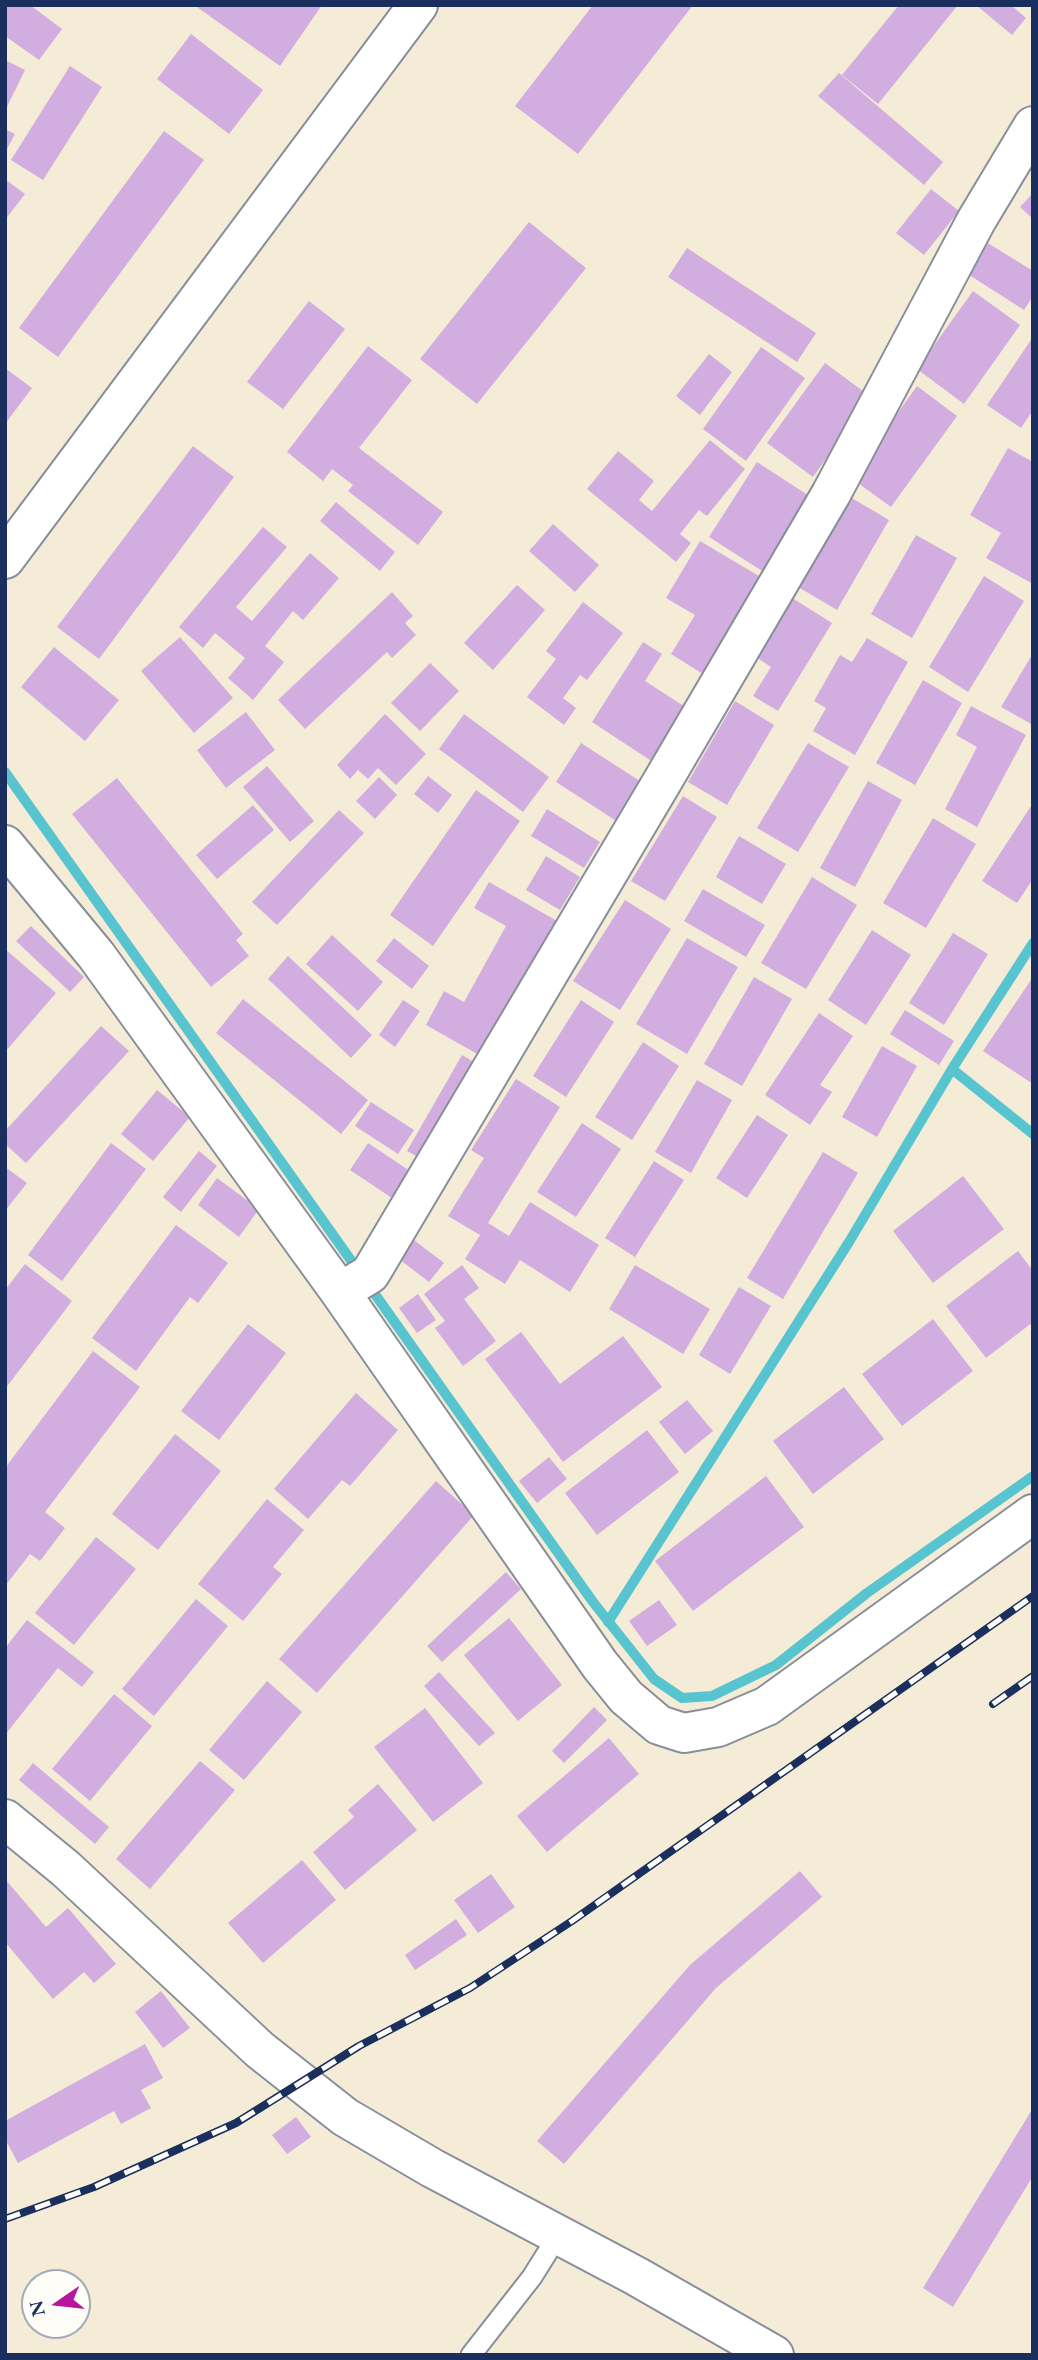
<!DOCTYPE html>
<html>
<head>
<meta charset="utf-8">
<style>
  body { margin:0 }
  #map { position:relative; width:1038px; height:2360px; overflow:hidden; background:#f4ecd7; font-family:"EB Garamond",serif }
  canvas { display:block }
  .frame { position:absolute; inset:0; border:7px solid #1b2f5e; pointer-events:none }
  .north { position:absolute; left:21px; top:2269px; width:70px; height:70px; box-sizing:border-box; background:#fdfcf7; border:2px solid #a3aaba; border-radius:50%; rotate:256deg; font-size:19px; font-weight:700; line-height:28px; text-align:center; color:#1b2f5e }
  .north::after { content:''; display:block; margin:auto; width:24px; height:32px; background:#b5179e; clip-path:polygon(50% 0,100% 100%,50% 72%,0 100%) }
</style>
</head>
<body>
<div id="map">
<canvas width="1038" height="2360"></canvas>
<div class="frame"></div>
<div class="north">N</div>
</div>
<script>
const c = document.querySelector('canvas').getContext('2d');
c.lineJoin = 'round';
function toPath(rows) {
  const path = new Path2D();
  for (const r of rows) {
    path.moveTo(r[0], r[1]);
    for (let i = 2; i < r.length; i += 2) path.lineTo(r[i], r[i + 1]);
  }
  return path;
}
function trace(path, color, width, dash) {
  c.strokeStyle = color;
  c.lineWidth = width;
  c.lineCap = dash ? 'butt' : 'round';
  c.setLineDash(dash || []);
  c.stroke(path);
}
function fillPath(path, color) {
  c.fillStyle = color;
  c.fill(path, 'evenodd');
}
const stream = toPath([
  [5,772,593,1602,654,1679,682,1698,712,1696,776,1665,867,1593,1033,1476],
  [1033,943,952,1069,1033,1134],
  [608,1622,849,1242,952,1069]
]);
const building = toPath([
  [5,5,30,5,62,29,39,60,5,36],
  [194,5,322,5,280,66],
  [593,5,693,5,578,154,515,106],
  [899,5,958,5,878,104,842,75],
  [976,5,1011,5,1026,18,1012,35],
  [191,34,263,90,229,134,157,79],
  [5,60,25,70,5,111],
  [70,66,102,87,43,180,11,160],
  [839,73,943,162,924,185,818,96],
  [5,129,15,134,5,153],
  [164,131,204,160,58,357,19,328],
  [5,179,25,194,5,220],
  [931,189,959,211,924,255,896,233],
  [1033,193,1033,219,1020,207],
  [529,222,586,268,477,404,420,359],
  [983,240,1033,271,1033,296,1024,310,963,271],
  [687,248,816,333,797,362,668,277],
  [973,291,1020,325,964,404,917,369],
  [309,301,345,329,283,409,247,382],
  [1033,337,1033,410,1021,428,987,405],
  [368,346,412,380,359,448,443,512,418,545,348,491,353,485,332,469,323,481,287,452],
  [761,347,805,378,746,461,703,429],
  [709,354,732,372,700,415,676,396],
  [825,363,875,400,836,445,813,477,767,443],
  [5,368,32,388,5,424],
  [917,386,957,416,891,507,851,478],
  [710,440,745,469,707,516,699,510,680,534,691,543,676,562,587,489,618,451,654,481,639,500,652,511],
  [193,446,234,477,99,659,57,627],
  [1008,448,1033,462,1033,584,986,558,1001,533,970,515],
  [757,462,817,501,770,576,709,537],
  [845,494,889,520,837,610,793,584],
  [336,502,395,552,380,571,320,521],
  [553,524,599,565,575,592,529,551],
  [263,527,287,547,236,607,252,621,310,553,339,578,303,620,293,611,265,646,284,662,253,700,228,678,245,658,215,633,203,648,179,627],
  [916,535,957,558,912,638,871,614],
  [700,541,769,582,711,679,671,654,695,615,666,598],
  [984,576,1024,601,968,692,929,667],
  [517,585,545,610,493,670,464,643],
  [392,592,413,616,405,623,416,635,392,658,387,652,305,729,278,700],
  [789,596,832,623,778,711,753,696,771,667,753,655],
  [583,602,623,633,587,680,580,675,563,698,576,708,564,725,527,697,556,659,546,651],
  [180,637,233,698,194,733,141,671],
  [867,638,908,662,855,755,813,731,826,708,814,701,840,655,852,662],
  [643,642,662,654,645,681,693,712,659,766,592,722],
  [54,647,119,700,85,741,21,687],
  [1033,653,1033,725,1001,707],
  [430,663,459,691,420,731,391,703],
  [923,680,962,703,915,785,876,763],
  [735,701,774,725,727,805,688,782],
  [971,706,1026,735,977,827,945,809,977,747,956,735],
  [246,712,275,750,226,788,197,750],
  [385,714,426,754,396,785,378,768,368,779,358,770,350,779,337,765],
  [464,714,549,777,523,812,439,749],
  [581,743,649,787,624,826,556,782],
  [808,743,849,767,798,852,757,828],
  [267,766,314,821,290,842,243,787],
  [428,776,452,795,438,813,414,794],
  [379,777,397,795,375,819,356,801],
  [117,778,243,934,236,940,249,956,211,987,72,814],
  [868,781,902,800,855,887,820,868],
  [476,790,520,821,433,946,390,915],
  [683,796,717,817,665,901,631,881],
  [1033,803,1033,879,1017,903,982,881],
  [253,805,274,830,217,879,196,855],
  [547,809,600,842,584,868,531,836],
  [339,810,364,833,277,925,252,902],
  [933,818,976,844,926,928,883,903],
  [739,836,786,864,762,904,716,877],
  [546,856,580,877,560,910,526,890],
  [812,877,857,905,806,989,761,963],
  [489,882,564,925,488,1060,426,1025,444,991,464,1002,506,926,474,908],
  [703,889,765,925,746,957,684,921],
  [625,900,671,929,620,1010,573,981],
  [31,926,84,977,70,992,16,941],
  [872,930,911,955,866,1025,828,1000],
  [953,933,988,954,944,1025,909,1003],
  [332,935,383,982,358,1011,306,964],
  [394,938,429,966,412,989,376,961],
  [687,938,738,967,687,1054,636,1024],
  [5,949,56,993,5,1052],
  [288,956,372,1035,351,1058,268,979],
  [754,977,792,999,742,1086,704,1064],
  [1033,977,1033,1084,983,1051],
  [243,999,368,1100,341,1134,216,1033],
  [403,1000,420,1011,395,1047,379,1035],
  [581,1000,614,1022,566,1097,533,1076],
  [905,1010,954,1041,939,1065,890,1034],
  [819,1013,853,1036,820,1085,832,1092,810,1125,765,1095],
  [101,1026,129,1051,26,1163,5,1144,5,1131],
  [643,1042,679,1066,632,1140,595,1117],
  [882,1046,917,1066,877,1137,842,1117],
  [462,1055,483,1067,429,1163,407,1151],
  [516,1079,560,1107,488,1223,509,1236,530,1202,599,1245,570,1292,520,1260,505,1284,465,1259,480,1235,448,1216,484,1158,471,1150],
  [697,1080,732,1100,691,1173,655,1152],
  [157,1090,190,1117,153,1161,121,1134],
  [371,1102,414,1130,398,1154,355,1126],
  [757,1115,788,1135,747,1198,716,1178],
  [582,1123,621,1149,576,1217,537,1192],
  [111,1143,146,1169,62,1281,28,1255],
  [368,1143,419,1177,401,1204,350,1170],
  [199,1151,217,1166,181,1212,163,1197],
  [823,1152,858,1173,783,1299,747,1278],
  [654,1161,684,1180,635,1257,605,1238],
  [5,1167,27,1183,5,1211],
  [963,1176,1004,1229,933,1283,893,1231],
  [217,1178,259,1209,239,1237,198,1205],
  [176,1225,228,1263,198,1303,190,1297,136,1371,92,1338],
  [410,1237,444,1263,429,1282,395,1256],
  [1018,1251,1033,1271,1033,1322,986,1358,946,1306],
  [25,1264,72,1301,5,1389,5,1290],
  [462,1265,479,1288,464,1299,496,1341,463,1366,435,1328,445,1321,424,1294],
  [635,1265,710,1309,683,1354,609,1309],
  [739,1287,771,1306,730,1374,699,1355],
  [418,1294,436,1320,417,1333,399,1308],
  [933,1319,973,1371,902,1426,862,1374],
  [248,1324,286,1353,219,1440,181,1411],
  [521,1332,560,1384,623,1336,662,1387,563,1462,485,1359],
  [93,1351,140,1387,45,1512,65,1528,40,1561,30,1554,5,1586,5,1468],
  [844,1387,884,1439,813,1494,773,1441],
  [356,1393,398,1430,350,1486,342,1480,308,1519,274,1489],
  [687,1400,713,1431,685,1454,659,1422],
  [647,1430,679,1472,597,1535,565,1493],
  [175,1434,221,1471,158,1550,112,1514],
  [549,1457,567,1479,537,1503,519,1481],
  [766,1476,804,1527,693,1611,655,1561],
  [436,1481,474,1515,317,1693,279,1659],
  [267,1499,304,1530,273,1567,282,1574,243,1621,198,1584],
  [96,1537,136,1569,74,1645,35,1613],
  [506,1572,521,1589,442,1662,427,1646],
  [196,1599,228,1626,154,1716,122,1689],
  [659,1600,677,1625,647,1646,629,1621],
  [509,1618,562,1685,518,1721,464,1655],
  [27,1620,94,1672,82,1687,58,1668,5,1735,5,1648],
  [439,1672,495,1733,479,1746,424,1686],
  [267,1681,302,1712,244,1780,209,1750],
  [114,1694,152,1726,90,1801,52,1769],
  [594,1707,607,1720,564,1763,552,1751],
  [425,1708,483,1783,433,1822,374,1747],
  [609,1738,639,1774,547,1852,517,1816],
  [200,1761,235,1790,150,1889,116,1859],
  [33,1763,109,1827,95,1844,19,1780],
  [378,1784,417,1830,345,1890,313,1852,354,1817,348,1810],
  [302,1860,336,1900,263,1963,228,1923],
  [800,1871,822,1897,716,1988,564,2164,537,2141,690,1965],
  [491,1874,515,1907,478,1933,454,1900],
  [5,1879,46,1927,68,1908,116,1964,94,1983,84,1972,53,1999,5,1942],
  [456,1919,467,1935,415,1970,405,1955],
  [161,1991,190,2028,163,2048,135,2012],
  [145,2044,163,2078,141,2090,151,2108,121,2124,114,2111,18,2163,5,2139,5,2121],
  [1033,2108,1033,2176,953,2307,923,2288],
  [296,2117,311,2137,287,2154,272,2135]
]);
const lane = toPath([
  [471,2355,532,2277,559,2234]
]);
const street = toPath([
  [5,845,96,955,340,1292,600,1665,626,1697,659,1725,684,1733,718,1727,767,1706,1033,1514],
  [340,1292,370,1274,659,787,831,494,976,221,1033,126],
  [5,1819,66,1869,260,2050,345,2117,432,2168,636,2276,774,2355]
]);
const secondary = toPath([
  [5,559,418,5]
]);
const rail = toPath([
  [993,1704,1033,1676],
  [5,2219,94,2187,236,2123,359,2046,470,1988,572,1921,1033,1596]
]);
trace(stream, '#57c4cf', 10);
fillPath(building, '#d2aee0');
trace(lane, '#888e9a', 23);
trace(street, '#888e9a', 42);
trace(secondary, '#888e9a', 42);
trace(lane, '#fff', 19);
trace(street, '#fff', 38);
trace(secondary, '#fff', 38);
trace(rail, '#1b2f5e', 8);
trace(rail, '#fdfcf7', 5, [16]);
</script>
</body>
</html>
